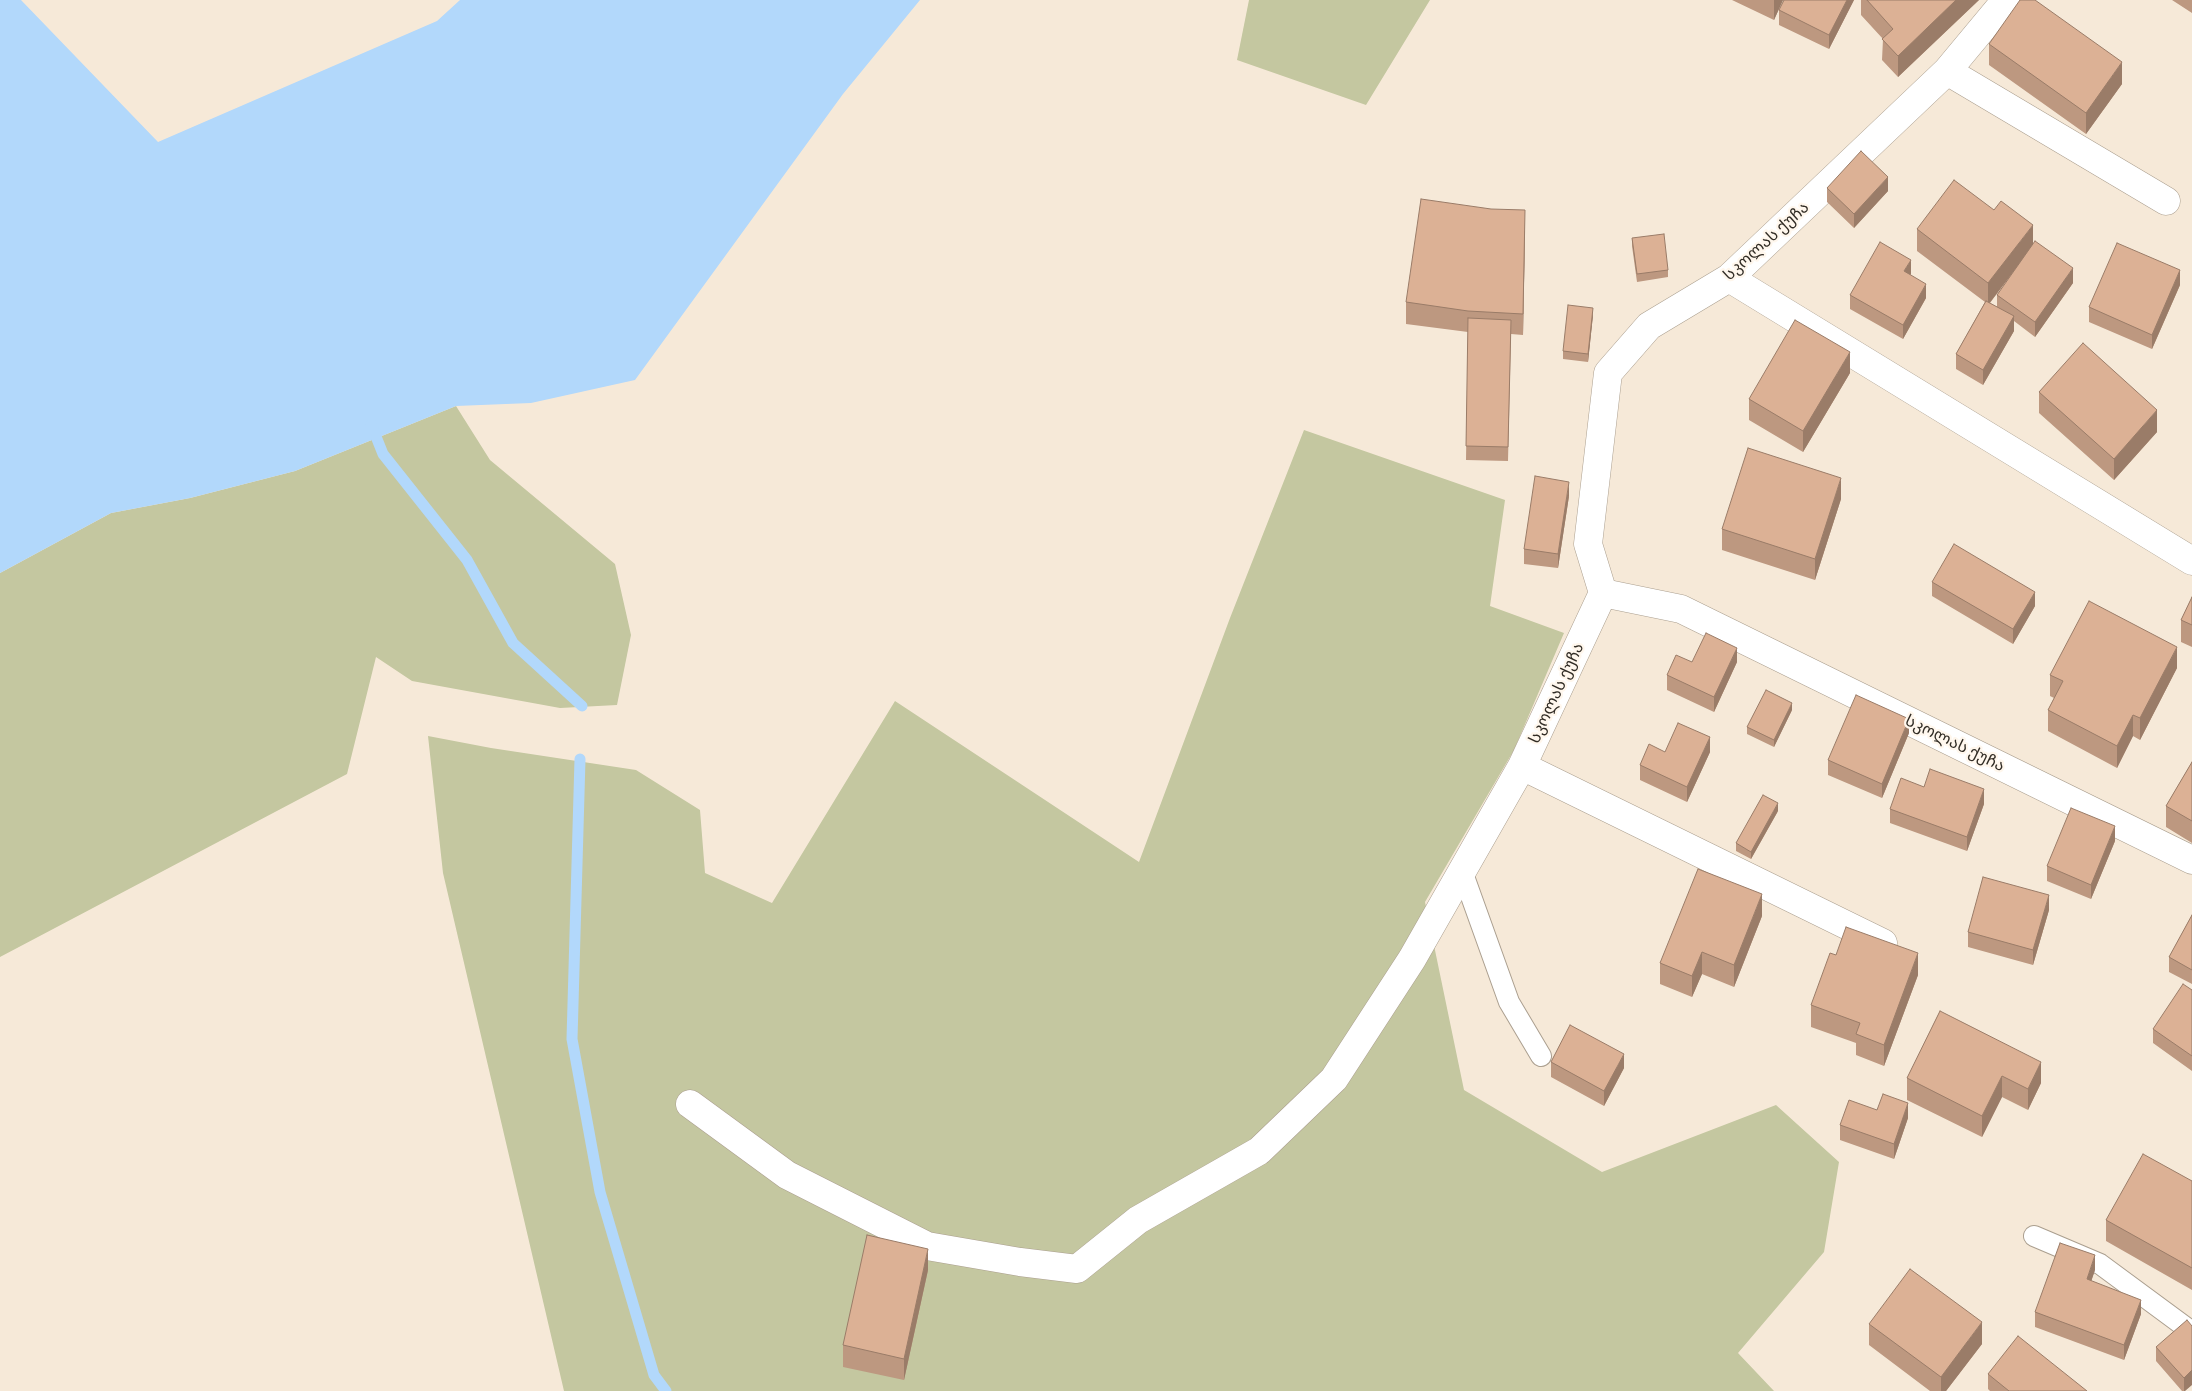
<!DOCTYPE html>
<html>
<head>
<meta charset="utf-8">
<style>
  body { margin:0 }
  canvas { display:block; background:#f6e9d8 }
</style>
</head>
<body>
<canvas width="2192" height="1391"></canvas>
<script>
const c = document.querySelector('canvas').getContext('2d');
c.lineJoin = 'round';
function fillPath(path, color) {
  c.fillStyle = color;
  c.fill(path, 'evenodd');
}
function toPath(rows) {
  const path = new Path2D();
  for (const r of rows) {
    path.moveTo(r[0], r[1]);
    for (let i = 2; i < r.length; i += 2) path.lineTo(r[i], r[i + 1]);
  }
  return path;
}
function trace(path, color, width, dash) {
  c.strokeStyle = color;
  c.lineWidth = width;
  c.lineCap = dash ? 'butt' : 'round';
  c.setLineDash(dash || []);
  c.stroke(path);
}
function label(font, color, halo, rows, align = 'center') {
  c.font = font + ' "Exo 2","Noto Sans Georgian",sans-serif';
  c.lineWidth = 4.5;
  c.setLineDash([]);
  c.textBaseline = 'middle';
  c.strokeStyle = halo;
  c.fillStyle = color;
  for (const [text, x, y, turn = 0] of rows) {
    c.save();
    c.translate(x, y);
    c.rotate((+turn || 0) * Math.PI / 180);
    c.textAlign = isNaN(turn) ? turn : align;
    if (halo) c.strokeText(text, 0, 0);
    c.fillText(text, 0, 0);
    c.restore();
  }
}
const green = toPath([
  [1249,0,1430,0,1366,105,1237,60],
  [456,406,490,460,615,564,631,635,617,705,560,708,412,681,376,657,347,774,0,957,0,573,111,513,190,498,295,471],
  [1304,430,1505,500,1490,606,1564,633,1514,750,1425,902,1464,1090,1602,1172,1776,1105,1839,1162,1824,1252,1738,1353,1774,1391,564,1391,443,873,428,736,491,748,636,770,700,810,705,873,772,903,895,701,1139,862,1230,618]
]);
const water = toPath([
  [0,0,21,0,158,142,437,21,460,0,920,0,843,94,635,380,531,403,456,406,295,471,190,498,111,513,0,573]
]);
const stream = toPath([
  [371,424,383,454,467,560,513,643,582,706],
  [580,759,572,1039,600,1192,654,1375,666,1391]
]);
const lane = toPath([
  [1462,871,1509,1002,1541,1056],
  [2034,1236,2100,1264,2192,1332]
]);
const street = toPath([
  [1947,71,2166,201],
  [1729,278,2192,561],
  [1603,593,1681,609,2192,860],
  [1522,766,1883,943],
  [690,1104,787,1175,927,1246,1020,1262,1077,1269,1138,1220,1259,1151,1334,1079,1412,959,1522,766,1603,593,1588,544,1608,373,1649,326,1729,278,1947,71,2006,0]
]);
const wall = toPath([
  [1732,0,1783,0,1774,20],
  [1784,0,1854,0,1829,49,1779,25,1779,10],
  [1861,0,1979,0,1898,77,1882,60,1883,39,1861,15],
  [2172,0,2192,0,2192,13],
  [1989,44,2122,84,2086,134,1989,65],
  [1827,188,1888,191,1854,228,1827,202],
  [1917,229,2033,244,2073,283,2035,337,2014,321,2014,331,1983,385,1956,369,1956,354,1985,302,1917,251],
  [2016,268,1997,295,1997,307,1990,303],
  [1525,231,1523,335,1511,334,1508,461,1466,460,1468,332,1406,324,1406,302],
  [1632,238,1668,270,1668,277,1637,282,1632,246],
  [1911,274,1910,275,1926,298,1903,339,1850,309,1850,295],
  [2180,285,2152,349,2089,322,2089,307],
  [1593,315,1588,362,1563,359,1563,351],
  [1850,373,1803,452,1749,420,1749,399],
  [2039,392,2157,432,2114,480,2039,413],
  [1569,496,1558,568,1524,564,1524,549],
  [1841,499,1815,580,1722,550,1722,529],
  [1932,582,2035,606,2013,644,1932,596],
  [2192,597,2192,647,2181,642,2181,620],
  [1692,662,1737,662,1714,712,1667,690,1667,675],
  [2177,668,2140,740,2133,736,2117,768,2048,731,2048,710,2054,698,2050,696,2050,675],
  [1792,710,1774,747,1747,734,1747,727],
  [1909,733,1882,798,1828,775,1828,760],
  [1665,752,1710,752,1687,802,1640,780,1640,765],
  [2192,762,2192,843,2166,827,2166,806],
  [1924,787,1984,804,1967,851,1890,823,1890,809],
  [1778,811,1751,859,1736,851,1736,843],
  [2115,841,2091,899,2047,881,2047,866],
  [2049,910,2033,965,1968,947,1968,932],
  [2192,915,2192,984,2169,972,2169,957],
  [1762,916,1734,987,1702,974,1692,997,1660,984,1660,963],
  [1836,955,1918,975,1884,1066,1856,1055,1856,1043,1811,1027,1811,1005],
  [2192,990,2192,1071,2153,1043,2153,1029],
  [1940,1011,2041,1083,2028,1110,2002,1097,1982,1137,1907,1100,1907,1078],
  [1551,1062,1624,1068,1604,1106,1551,1077],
  [1877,1110,1908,1118,1894,1159,1840,1140,1840,1125],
  [2192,1181,2192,1290,2106,1241,2106,1220],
  [928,1270,904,1380,843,1367,843,1345],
  [2095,1270,2091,1281,2141,1314,2124,1360,2035,1327,2035,1312],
  [1869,1324,1982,1344,1946,1391,1930,1391,1869,1345],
  [2192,1326,2185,1391,2182,1391,2156,1361,2156,1347],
  [1988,1374,2087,1391,1990,1391,1988,1389]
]);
const shadedWall = toPath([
  [1774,0,1783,0,1774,20],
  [1847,0,1854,0,1829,49,1829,35],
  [1956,0,1979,0,1898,77,1898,56],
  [2122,62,2122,84,2086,134,2086,113],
  [1888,177,1888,191,1854,228,1854,214],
  [1525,210,1525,231,1523,335,1523,314],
  [2033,225,2033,246,1988,305,1988,283],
  [1911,260,1911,274,1904,286,1904,271],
  [2073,268,2073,283,2035,337,2035,322],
  [2180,270,2180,285,2152,349,2152,335],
  [1926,284,1926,298,1903,339,1903,325],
  [1593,308,1593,315,1588,362,1588,354],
  [2014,316,2014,331,1983,385,1983,370],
  [1850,352,1850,373,1803,452,1803,431],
  [2157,410,2157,432,2114,480,2114,459],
  [1841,478,1841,499,1815,580,1815,559],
  [1569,482,1569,496,1558,568,1558,554],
  [2035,592,2035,606,2013,644,2013,629],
  [2177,647,2177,668,2140,740,2140,718],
  [1737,648,1737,662,1714,712,1714,697],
  [1792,703,1792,710,1774,747,1774,740],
  [2133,715,2133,736,2117,768,2117,746],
  [1909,719,1909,733,1882,798,1882,784],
  [1710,737,1710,752,1687,802,1687,787],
  [1984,789,1984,804,1967,851,1967,837],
  [1778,803,1778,811,1751,859,1751,852],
  [2115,826,2115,841,2091,899,2091,885],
  [1762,894,1762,916,1734,987,1734,965],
  [2049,895,2049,910,2033,965,2033,950],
  [1702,952,1702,974,1692,997,1692,976],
  [1918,953,1918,975,1884,1066,1884,1045],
  [1624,1054,1624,1068,1604,1106,1604,1091],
  [2041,1062,2041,1083,2028,1110,2028,1089],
  [2002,1076,2002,1097,1982,1137,1982,1116],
  [1908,1103,1908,1118,1894,1159,1894,1144],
  [928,1249,928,1270,904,1380,904,1359],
  [2095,1255,2095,1270,2087,1294,2087,1279],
  [2141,1300,2141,1314,2124,1360,2124,1345],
  [1982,1322,1982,1344,1946,1391,1941,1391,1941,1377],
  [2192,1370,2192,1385,2185,1391,2184,1391,2184,1378]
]);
const building = toPath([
  [1784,0,1847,0,1829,35,1779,10,1784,0],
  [1867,0,1956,0,1898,56,1882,39,1893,29,1867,0],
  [2020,0,2035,0,2122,62,2086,113,1989,44,2020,0],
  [1861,151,1888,177,1854,214,1827,188,1861,151],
  [1954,180,1994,210,2001,201,2033,225,1988,283,1917,229,1954,180],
  [1421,199,1491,209,1525,210,1523,314,1468,311,1406,302,1421,199],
  [1664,234,1668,270,1637,274,1632,238,1664,234],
  [2035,241,2073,268,2035,322,1997,295,2035,241],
  [1880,242,1911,260,1904,271,1926,284,1903,325,1850,295,1880,242],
  [2117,243,2180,270,2152,335,2089,307,2117,243],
  [1986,301,2014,316,1983,370,1956,354,1986,301],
  [1568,305,1593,308,1588,354,1563,351,1568,305],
  [1468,318,1511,320,1508,447,1466,446,1468,318],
  [1795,320,1850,352,1803,431,1749,399,1795,320],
  [2083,343,2157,410,2114,459,2039,392,2083,343],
  [1748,448,1841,478,1815,559,1722,529,1748,448],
  [1535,476,1569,482,1558,554,1524,549,1535,476],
  [1954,544,2035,592,2013,629,1932,582,1954,544],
  [2192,597,2192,625,2181,620,2192,597],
  [2089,601,2177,647,2140,718,2133,715,2117,746,2048,710,2063,681,2050,675,2089,601],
  [1706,633,1737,648,1714,697,1667,675,1676,655,1692,662,1706,633],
  [1766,690,1792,703,1774,740,1747,727,1766,690],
  [1856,695,1909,719,1882,784,1828,760,1856,695],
  [1678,723,1710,737,1687,787,1640,765,1649,744,1665,752,1678,723],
  [2192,762,2192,821,2166,806,2192,762],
  [1930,769,1984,789,1967,837,1890,809,1901,778,1924,787,1930,769],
  [1763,795,1778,803,1751,852,1736,843,1763,795],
  [2071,808,2115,826,2091,885,2047,866,2071,808],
  [1698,869,1762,894,1734,965,1702,952,1692,976,1660,963,1698,869],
  [1983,877,2049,895,2033,950,1968,932,1983,877],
  [2192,915,2192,970,2169,957,2192,915],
  [1846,927,1918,953,1884,1045,1856,1034,1860,1023,1811,1005,1830,953,1836,955,1846,927],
  [2183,984,2192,990,2192,1056,2153,1029,2183,984],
  [1940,1011,2041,1062,2028,1089,2002,1076,1982,1116,1907,1078,1940,1011],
  [1570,1025,1624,1054,1604,1091,1551,1062,1570,1025],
  [1883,1094,1908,1103,1894,1144,1840,1125,1849,1100,1877,1110,1883,1094],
  [2143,1154,2192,1181,2192,1268,2106,1220,2143,1154],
  [867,1235,928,1249,904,1359,843,1345,867,1235],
  [2060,1243,2095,1255,2087,1279,2141,1300,2124,1345,2035,1312,2060,1243],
  [1910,1269,1982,1322,1941,1377,1869,1324,1910,1269],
  [2187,1320,2192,1326,2192,1370,2184,1378,2156,1347,2187,1320],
  [2018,1336,2087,1391,2009,1391,1988,1374,2018,1336]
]);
const streetNames = [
  ["სკოლას ქუჩა",1766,241,-42],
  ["სკოლას ქუჩა",1556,693,-65],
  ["სკოლას ქუჩა",1955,743,26]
];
fillPath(green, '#c4c7a0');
fillPath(water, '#b2d8fb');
trace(stream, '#b2d8fb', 11);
trace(lane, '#ab9f8f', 22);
trace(street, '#ab9f8f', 29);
trace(lane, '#fff', 20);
trace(street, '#fff', 28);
fillPath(wall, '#bd9880');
fillPath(shadedWall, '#9a7c68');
fillPath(building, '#dcb195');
trace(building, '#9a7c68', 1);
label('16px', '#312c25', '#fff7ed', streetNames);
</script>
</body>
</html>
